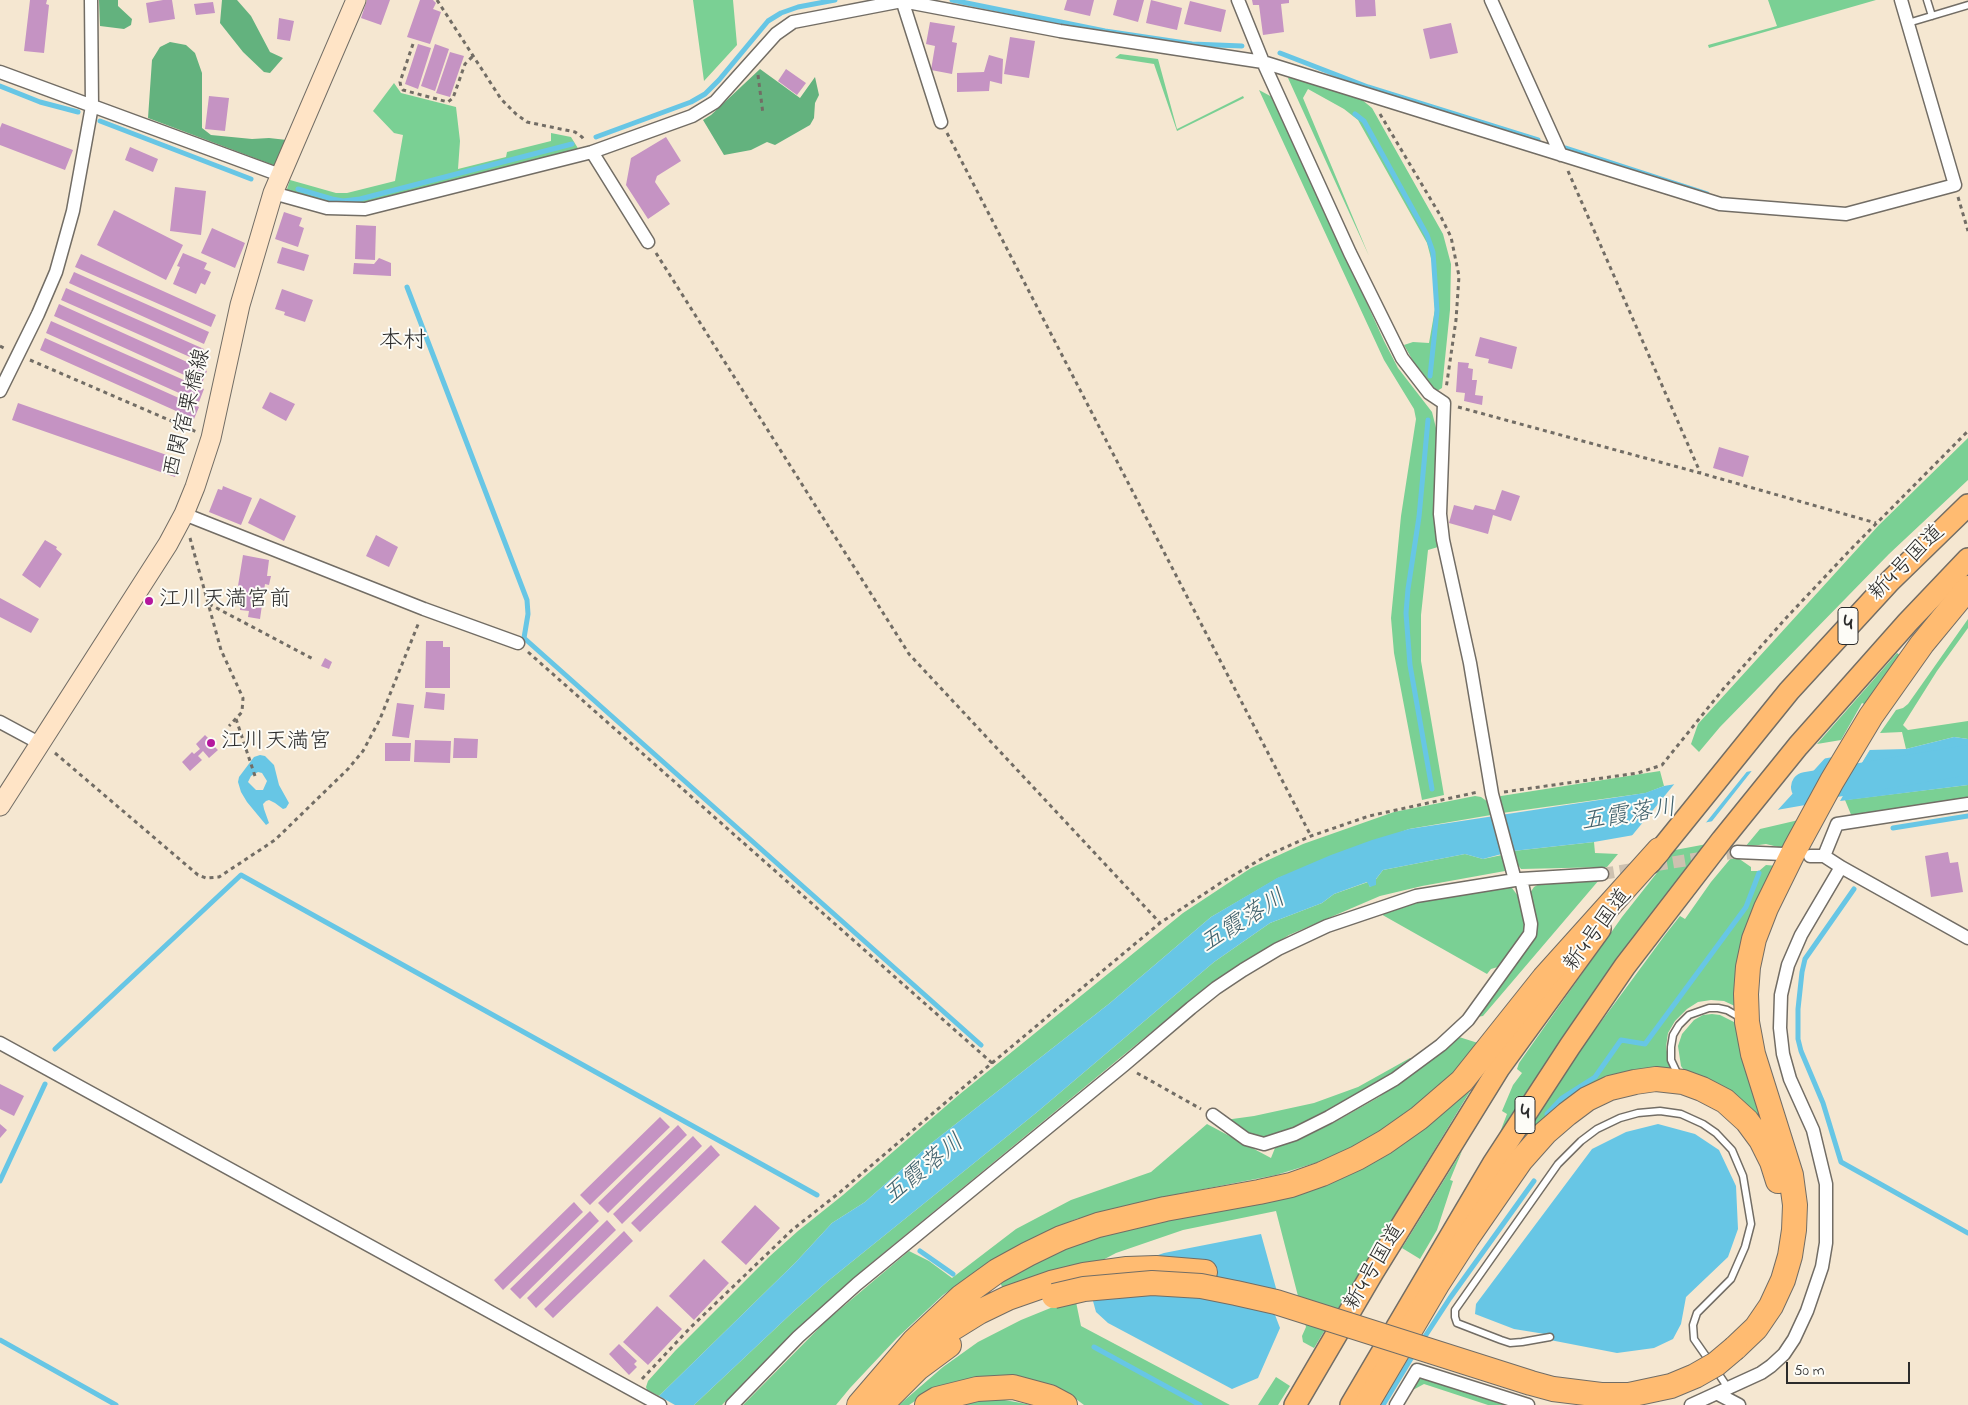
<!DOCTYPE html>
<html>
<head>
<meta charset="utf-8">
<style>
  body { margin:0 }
  #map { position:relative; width:1968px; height:1405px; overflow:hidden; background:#f5e7d1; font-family:"Indie Flower",sans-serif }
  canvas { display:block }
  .scale { position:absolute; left:1786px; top:1362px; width:124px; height:22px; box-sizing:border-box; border:2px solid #2b2b2b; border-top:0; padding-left:6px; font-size:15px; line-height:18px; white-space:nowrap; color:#2b2b2b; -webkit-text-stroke:4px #fdfcf7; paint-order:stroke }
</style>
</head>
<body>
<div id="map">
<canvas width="1968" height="1405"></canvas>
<div class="scale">50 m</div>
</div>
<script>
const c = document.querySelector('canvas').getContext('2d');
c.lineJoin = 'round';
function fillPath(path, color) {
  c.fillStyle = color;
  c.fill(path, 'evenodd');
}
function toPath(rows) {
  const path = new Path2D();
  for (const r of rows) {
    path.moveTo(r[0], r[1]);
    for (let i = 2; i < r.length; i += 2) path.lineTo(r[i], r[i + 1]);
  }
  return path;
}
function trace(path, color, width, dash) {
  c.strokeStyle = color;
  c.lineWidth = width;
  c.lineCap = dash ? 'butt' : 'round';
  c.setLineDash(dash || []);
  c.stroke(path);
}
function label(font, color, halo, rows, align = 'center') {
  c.font = font + ' "Indie Flower","Klee One",sans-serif';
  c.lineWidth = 4;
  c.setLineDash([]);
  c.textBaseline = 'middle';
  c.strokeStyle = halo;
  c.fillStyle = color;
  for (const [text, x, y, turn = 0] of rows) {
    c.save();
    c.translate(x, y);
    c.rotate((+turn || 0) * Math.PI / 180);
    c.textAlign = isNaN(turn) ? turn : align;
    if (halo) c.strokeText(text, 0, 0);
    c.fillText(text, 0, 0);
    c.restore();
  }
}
const green = toPath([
  [693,0,733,0,737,45,704,81],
  [1768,0,1876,0,1709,48,1708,45,1777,26],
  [1120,54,1158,59,1177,129,1243,96,1244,98,1177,131,1154,64,1115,58],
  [1292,77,1361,99,1372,108,1443,234,1451,264,1450,310,1442,388,1437,391,1423,379,1404,345,1413,342,1429,343,1435,309,1432,262,1427,243,1358,120,1344,109,1308,89,1303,98,1369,256,1288,78],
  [394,83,401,93,456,107,460,141,458,169,506,157,507,152,551,141,551,133,571,137,579,150,379,201,357,204,338,205,286,192,290,180,336,193,347,193,395,181,403,135,394,133,373,111],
  [1259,90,1274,98,1384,341,1398,368,1432,412,1439,440,1438,547,1428,550,1421,615,1421,661,1444,795,1422,800,1394,653,1391,618,1401,516,1416,419,1414,409,1384,360],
  [1968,438,1968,480,1889,554,1720,727,1699,752,1691,744,1698,724,1879,525],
  [1968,619,1968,628,1937,671,1903,725,1908,730,1968,721,1968,739,1954,737,1906,749,1902,732,1880,733,1896,710,1903,708,1908,704],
  [1897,653,1904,658,1871,707,1862,703,1841,740,1817,744],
  [1660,771,1664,786,1646,793,1502,813,1499,797,1501,796],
  [1968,785,1968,800,1852,817,1845,800],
  [1475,796,1481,797,1488,802,1491,815,1409,829,1278,878,1211,917,1110,1003,929,1145,865,1202,832,1223,795,1263,659,1396,647,1390,646,1387,648,1381,675,1351,770,1256,798,1231,843,1195,960,1094,1183,913,1251,868,1303,844,1394,812],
  [1803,819,1786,849,1766,844,1745,847,1760,829],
  [1594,842,1595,853,1618,854,1607,867,1521,869,1516,862,1513,851],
  [1707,844,1556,1049,1499,1135,1507,1114,1502,1111,1513,1085,1522,1073,1517,1069,1519,1063,1622,917,1675,850],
  [1465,854,1483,859,1502,855,1505,871,1422,886,1380,896,1289,935,1244,963,1200,992,864,1269,769,1357,722,1405,694,1405,794,1311,828,1281,1036,1113,1214,962,1237,946,1270,923,1322,903,1334,894,1368,882,1370,887,1383,870],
  [1731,858,1738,858,1751,867,1751,871,1759,871,1766,865,1778,866,1739,1008,1724,1001,1711,1000,1698,1002,1687,1009,1675,1021,1668,1033,1666,1047,1671,1072,1636,1071,1501,1171,1581,1049,1665,935,1680,916,1685,919,1711,882],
  [1599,880,1483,1016,1477,1017,1534,938,1530,893,1534,887,1541,883],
  [1507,885,1512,888,1518,896,1526,922,1523,936,1501,966,1491,969,1487,974,1379,913,1426,900],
  [1712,1014,1720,1015,1736,1023,1768,1117,1758,1120,1686,1073,1681,1066,1678,1046,1682,1034,1694,1020,1703,1015],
  [1459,1037,1478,1043,1455,1071,1423,1100,1370,1138,1325,1160,1276,1175,1168,1196,1076,1219,1036,1237,990,1261,943,1295,897,1338,850,1388,836,1405,743,1405,826,1321,909,1251,929,1261,952,1278,1016,1229,1071,1200,1151,1172,1207,1124,1271,1158,1275,1148,1335,1122,1379,1097,1426,1063],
  [1410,1058,1412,1060,1370,1089,1307,1122,1269,1136,1263,1137,1251,1134,1225,1120,1254,1116,1314,1103,1358,1087],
  [1467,1084,1472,1088,1314,1348,1303,1342,1302,1336,1306,1327,1276,1211,1183,1230,1116,1253,1097,1263,1003,1288,1000,1283,1026,1267,1055,1253,1093,1238,1125,1228,1278,1198],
  [1462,1151,1450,1180,1453,1181,1437,1230,1420,1259,1402,1248],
  [1076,1302,1081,1326,1230,1405,1084,1405,1076,1399,1046,1387,924,1395,909,1405,899,1405,943,1367,978,1342,1021,1320,1053,1307],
  [1276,1377,1290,1386,1278,1405,1258,1405],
  [1419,1378,1424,1378,1514,1405,1488,1405,1424,1384,1411,1391,1414,1382],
  [999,1399,1032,1405,958,1405,969,1401]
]);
const forest = toPath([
  [99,0,118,0,118,6,132,19,131,25,124,29,100,26],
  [222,0,237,0,251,16,270,52,283,58,270,73,264,72,243,52,220,23],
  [170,42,186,45,195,53,202,73,202,128,211,135,252,139,269,138,287,140,276,166,148,118,152,60,160,47],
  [760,69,800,98,815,77,819,95,815,103,814,118,810,125,775,145,767,142,751,150,724,155,703,120,711,115]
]);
const water = toPath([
  [1954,737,1968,739,1968,785,1840,801,1869,750,1906,749],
  [260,755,265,756,274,765,279,785,289,803,286,808,283,809,275,803,269,800,266,801,263,804,264,809,269,823,266,825,247,802,241,792,238,782,239,777,254,757],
  [258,772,262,773,267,781,263,790,256,790,248,782,251,776],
  [1839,756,1811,804,1594,842,1513,851,1483,859,1465,854,1383,870,1376,879,1376,885,1370,887,1367,882,1334,894,1322,903,1270,923,1214,962,1036,1113,828,1281,794,1311,694,1405,675,1405,659,1396,795,1263,832,1223,865,1202,929,1145,1110,1003,1211,917,1277,878,1331,855,1372,840,1409,829,1645,793,1664,786],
  [1658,1124,1695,1134,1719,1150,1736,1186,1738,1229,1728,1257,1686,1297,1681,1324,1673,1339,1654,1348,1617,1353,1550,1340,1551,1335,1514,1329,1475,1314,1476,1304,1592,1149,1626,1132],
  [1261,1234,1279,1299,1272,1307,1280,1328,1258,1378,1232,1389,1108,1323,1096,1312,1087,1279,1164,1253]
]);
const pier = toPath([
  [1871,748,1858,769,1838,803,1837,800,1856,768,1867,749],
  [1827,756,1775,813,1709,825,1754,768],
  [1749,769,1704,825,1630,838,1676,782]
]);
const stream = toPath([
  [952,0,1105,31,1192,44,1242,46],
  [1280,53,1368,87,1538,140],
  [0,86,40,102,78,112],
  [1355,114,1364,121,1427,235,1433,252,1437,311,1430,376],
  [100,121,251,179],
  [596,137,691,102,705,94,719,80,768,21,781,13,798,7,835,0],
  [1565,148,1707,194],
  [298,189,332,199,343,201,360,199,572,144],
  [407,287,527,600,528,614,524,638,981,1045],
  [1428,420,1419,517,1408,589,1406,613,1410,665,1432,789],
  [1893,828,1968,816],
  [1854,889,1805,959,1802,972,1798,1009,1798,1039,1801,1051,1823,1103,1841,1162,1968,1233],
  [55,1049,241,875,817,1195],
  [1547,1114,1562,1098,1595,1077,1621,1040,1645,1044,1746,907,1759,873],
  [0,1181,45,1084],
  [920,1251,953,1274],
  [0,1340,116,1405],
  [1422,1341,1450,1298,1534,1181],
  [1094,1347,1200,1405],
  [1383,1405,1415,1352]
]);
const river = toPath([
  [1806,787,1968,760]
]);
const building = toPath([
  [30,0,47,0,46,4,49,5,44,53,24,51],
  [163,0,172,0,175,19,149,23,146,3],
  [367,0,390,0,381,25,361,18],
  [420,0,433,0,436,3,433,9,441,12,430,44,407,37],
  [1067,0,1094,0,1090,16,1064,10],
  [1117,0,1144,0,1138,22,1113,15],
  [1151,0,1182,8,1177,30,1146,23],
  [1252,0,1289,0,1289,3,1281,4,1284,32,1263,35,1259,5,1253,5],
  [1355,0,1375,0,1376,16,1356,17],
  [1190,1,1226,10,1221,32,1184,24],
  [213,2,215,13,196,15,194,4],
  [279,18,294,21,290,41,277,39],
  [930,22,955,26,952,42,957,43,952,74,931,70,935,46,926,44],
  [1451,23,1458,53,1430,59,1423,29],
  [1010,37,1035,41,1029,78,1004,74],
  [418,44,431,48,418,89,405,84],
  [435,44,449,49,435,91,421,86],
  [450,52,464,56,450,97,436,93],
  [989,55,1003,59,1002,84,990,81,989,91,957,92,957,73,984,72],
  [786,69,806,83,797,95,778,81],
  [209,96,229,98,225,131,205,129],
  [2,123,73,150,65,170,0,145,0,128],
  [666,137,681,161,657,176,655,182,670,204,648,219,626,185,631,158],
  [130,147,158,159,153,172,125,160],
  [175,187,206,191,201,235,170,231],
  [114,210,183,245,166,280,97,245],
  [284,212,302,218,299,226,304,228,298,247,275,239],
  [356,225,376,226,375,260,355,259],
  [212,228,245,243,235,268,201,253],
  [282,247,309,255,304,271,277,263],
  [183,253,207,263,204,269,211,272,205,285,201,283,196,294,173,284,180,267,177,266],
  [81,254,216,315,211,327,75,267],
  [379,258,391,263,391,276,353,274,354,263,374,264],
  [74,272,209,332,204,344,69,283],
  [66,288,204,349,199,361,61,300],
  [282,289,313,300,305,322,284,315,285,312,275,309],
  [59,304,207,371,202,383,54,316],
  [51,321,204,389,199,402,46,333],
  [1480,337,1517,347,1512,369,1488,363,1489,359,1475,356],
  [45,338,199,407,194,419,40,350],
  [1458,362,1469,363,1468,368,1473,369,1472,380,1477,380,1475,395,1483,396,1482,405,1464,401,1465,393,1456,392],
  [270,392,295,404,286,421,262,408],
  [18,403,181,460,175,477,12,420],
  [1719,447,1749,456,1743,477,1713,468],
  [223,486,252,498,241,525,209,512,218,489,222,490],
  [1502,490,1520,496,1511,521,1493,515,1488,534,1449,523,1454,505,1473,510,1475,505,1495,510],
  [260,498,296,516,284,541,248,523],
  [376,535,398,547,389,567,366,556],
  [45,540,57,547,56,549,62,554,40,588,22,575],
  [243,555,269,560,267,576,271,576,269,585,265,584,260,619,248,617,249,611,240,610,243,587,238,586],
  [0,598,39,619,31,633,0,617],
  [426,641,443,641,443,647,450,647,450,688,425,688],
  [325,658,332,662,329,669,321,666],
  [426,692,445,694,444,710,424,708],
  [397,703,414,705,409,738,392,736],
  [205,735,209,739,212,737,217,742,213,745,218,750,209,758,203,751,198,756,202,760,190,771,182,762,192,752,194,754,200,749,196,744],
  [454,738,478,739,477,758,453,758],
  [415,740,451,741,450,763,414,762],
  [385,743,411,743,410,761,385,761],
  [1948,852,1950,863,1958,862,1963,892,1931,897,1925,856],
  [0,1084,24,1096,14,1116,0,1109],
  [660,1117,670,1127,590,1205,580,1195],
  [0,1124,7,1130,0,1138],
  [678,1125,687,1135,608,1213,598,1203],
  [693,1136,702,1146,622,1224,613,1214],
  [711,1145,720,1155,640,1232,631,1223],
  [574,1202,583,1212,503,1290,494,1280],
  [755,1205,780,1228,746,1265,721,1242],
  [590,1211,599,1221,520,1299,510,1289],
  [607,1220,616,1230,536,1308,527,1298],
  [624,1231,633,1241,553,1318,544,1309],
  [704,1259,729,1283,694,1320,669,1296],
  [657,1306,682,1329,648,1365,623,1342],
  [619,1344,637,1361,634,1364,637,1367,629,1375,609,1354]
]);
const minorTunnel = toPath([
  [1602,874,1737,852]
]);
const path = toPath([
  [437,0,501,99,516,114,527,122,575,132,582,137,585,141],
  [413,44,400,82,401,87,403,90,448,102,453,98,465,64,474,55],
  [758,75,763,114],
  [1380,114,1440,215,1451,237,1459,276,1456,320,1446,389],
  [947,133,1311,836],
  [1568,171,1700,472],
  [1958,197,1968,231],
  [656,253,909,654,1160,923],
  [0,346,6,349],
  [30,360,197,432],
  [1458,407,1700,473,1876,523],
  [190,538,221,650,243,698,242,712,229,726],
  [209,604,315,660],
  [528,652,992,1063],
  [236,719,256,779],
  [55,753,198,875,206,878,219,877,275,840,348,769,363,751,380,719,419,622],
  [1504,792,1638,773,1662,765,1724,688,1787,617,1853,547,1968,431],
  [1137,1073,1201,1109],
  [642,1379,690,1328,792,1230,839,1193,992,1063,1160,923,1222,882,1268,855,1311,836,1369,816,1478,792]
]);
const service = toPath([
  [1927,0,1932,16],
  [1908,23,1968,5],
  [1678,1075,1671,1060,1671,1047,1673,1035,1679,1025,1689,1015,1709,1008,1718,1008,1727,1010,1741,1018],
  [1550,1337,1522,1342,1510,1343,1501,1340,1457,1323,1455,1317,1455,1310,1558,1164,1581,1141,1597,1129,1620,1118,1638,1113,1660,1111,1681,1114,1703,1124,1716,1133,1732,1150,1743,1176,1751,1224,1745,1247,1731,1279,1697,1313,1693,1325,1694,1339,1710,1362],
  [1716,1370,1728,1388]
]);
const minor = toPath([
  [902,0,941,122],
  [1238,0,1263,62,1350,253,1402,358,1429,393,1444,403,1440,514,1443,540,1470,663,1492,794,1515,880],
  [1491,0,1561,155],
  [0,72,280,175],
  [592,152,648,242],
  [273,193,327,208,365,209,592,152,692,116,715,102,776,34,793,22,902,1,1060,31,1263,62,1720,204,1846,214,1955,185,1901,0],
  [0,391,38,314,56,272,73,211,92,106,91,0],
  [184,514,424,609,518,643],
  [0,722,39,743],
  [1737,852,1783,854],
  [1810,856,1824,856,1841,867,1968,938],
  [1824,856,1837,824,1968,804],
  [0,1043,660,1405],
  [1213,1115,1246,1139,1264,1144,1295,1134,1329,1117,1395,1079,1441,1045,1468,1020,1530,934,1531,924,1521,879],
  [1718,1394,1739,1405],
  [732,1405,798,1337,857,1284,1124,1065,1191,1008,1216,988,1243,970,1278,949,1327,926,1416,896,1521,879,1602,874],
  [1396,1405,1417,1370,1528,1405],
  [1691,1405,1761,1373,1771,1366,1784,1354,1794,1339,1807,1311,1822,1267,1826,1243,1826,1184,1813,1130,1790,1079,1783,1054,1780,1028,1781,995,1788,965,1801,935,1841,867]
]);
const secondary = toPath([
  [0,806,168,544,184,514,195,487,211,438,240,305,273,193,356,0]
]);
const trunk = toPath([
  [1650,863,1789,691,1890,581,1968,505],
  [1295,1405,1373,1272,1499,1068,1600,929],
  [1351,1405,1493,1164,1570,1046,1625,966,1722,840,1798,746,1908,622,1968,559]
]);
const motorway = toPath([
  [925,1347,937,1338,979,1312,1008,1298,1051,1283,1084,1275,1127,1269,1156,1268,1205,1272],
  [1735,1348,1756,1328,1771,1306,1783,1280,1790,1256,1794,1230,1795,1205,1791,1175,1753,1054,1747,1022,1746,994,1748,967,1754,939,1766,908,1795,849,1832,781,1871,716,1922,644,1968,588],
  [859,1405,914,1341,961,1297,997,1271,1028,1254,1061,1238,1098,1225,1165,1209,1259,1192,1291,1185,1322,1174,1357,1158,1385,1142,1419,1118,1462,1081,1544,978,1659,850],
  [881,1405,918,1368,949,1345],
  [927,1405,937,1399,977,1389,1013,1387,1050,1397,1065,1405],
  [1366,1405,1438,1283,1467,1238,1521,1160,1545,1133,1567,1114,1587,1099,1610,1088,1635,1082,1656,1079,1683,1082,1702,1089,1725,1101,1747,1121,1761,1140,1772,1162,1778,1181]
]);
const motorwayBridge = toPath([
  [1054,1296,1084,1289,1152,1283,1201,1286,1236,1293,1276,1302,1531,1383,1553,1389,1601,1395,1629,1395,1671,1386,1695,1376,1716,1364,1735,1348]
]);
const markers = [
  [149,601,5,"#b5179e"],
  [211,743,5,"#b5179e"]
];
const shields = [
  [1848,626,20],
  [1525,1115,20]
];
const shieldNames = [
  ["4",1848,626],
  ["4",1525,1115]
];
const streetNames = [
  ["西関宿栗橋線",189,413,-76],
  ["新4号国道",1908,564,-45],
  ["新4号国道",1599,931,-53],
  ["新4号国道",1376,1268,-59]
];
const poiNames = [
  ["江川天満宮前",159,601],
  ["江川天満宮",221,743]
];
const neighbourhoodNames = [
  ["本村",403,343]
];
const waterNames = [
  ["五霞落川",1629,817,-9],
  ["五霞落川",1244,923,-32],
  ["五霞落川",925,1171,-39]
];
fillPath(green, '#7ad094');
fillPath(forest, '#63b27e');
fillPath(water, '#67c6e5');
fillPath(pier, '#f5e7d1');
trace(stream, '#67c6e5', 5);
trace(river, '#67c6e5', 30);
fillPath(building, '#c593c3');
trace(minorTunnel, '#cdc1b0', 12, [12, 6]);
trace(service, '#726d65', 9);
trace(minor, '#726d65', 15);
trace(secondary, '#726d65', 21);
trace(trunk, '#726d65', 24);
trace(motorway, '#726d65', 26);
trace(path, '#726d65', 3, [4, 4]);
trace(service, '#fff', 6);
trace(minor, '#fff', 12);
trace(secondary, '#ffe4c6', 19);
trace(trunk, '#ffbb71', 21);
trace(motorway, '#ffbb71', 24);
trace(motorwayBridge, '#726d65', 26, []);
trace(motorwayBridge, '#ffbb71', 24);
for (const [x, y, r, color] of markers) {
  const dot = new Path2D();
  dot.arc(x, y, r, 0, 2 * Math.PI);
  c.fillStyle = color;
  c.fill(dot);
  trace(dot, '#fdfcf7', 2);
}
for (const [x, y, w] of shields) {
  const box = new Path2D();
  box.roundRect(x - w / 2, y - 18.5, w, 37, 4);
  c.fillStyle = '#fdfcf7';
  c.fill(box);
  trace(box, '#2b2b2b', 1);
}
label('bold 21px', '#2b2b2b', null, shieldNames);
label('22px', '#2b2b2b', '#fdfcf7', streetNames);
label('22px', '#2b2b2b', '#fdfcf7', poiNames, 'left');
label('24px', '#2b2b2b', '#fdfcf7', neighbourhoodNames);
label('italic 24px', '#40616c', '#fdfcf7', waterNames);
</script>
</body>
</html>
